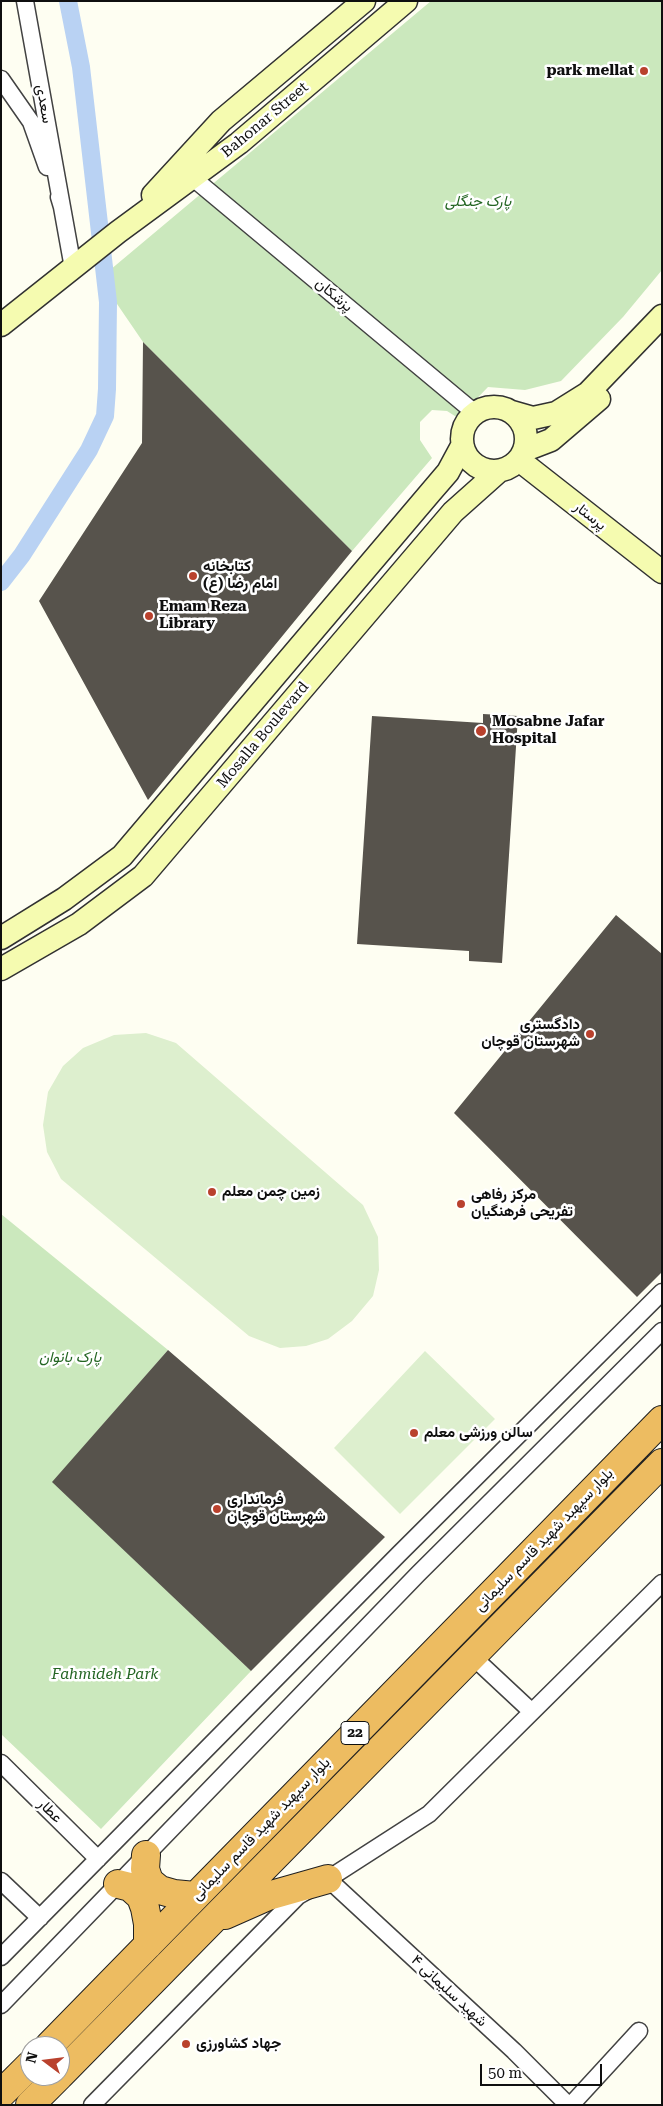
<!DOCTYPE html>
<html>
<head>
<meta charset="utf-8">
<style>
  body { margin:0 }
  #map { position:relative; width:663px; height:2106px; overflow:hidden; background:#fefef2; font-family:"Roboto Serif",serif }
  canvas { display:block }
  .frame { position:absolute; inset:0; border:2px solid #0f0f0f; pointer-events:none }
  .north { position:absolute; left:20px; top:2036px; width:50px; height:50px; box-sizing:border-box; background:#fff; border:1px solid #9f9f9f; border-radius:50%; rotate:285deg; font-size:14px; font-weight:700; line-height:20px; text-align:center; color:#0f0f0f }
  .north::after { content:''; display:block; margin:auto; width:18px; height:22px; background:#b9412d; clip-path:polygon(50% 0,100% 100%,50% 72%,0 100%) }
  .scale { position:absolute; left:480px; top:2064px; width:122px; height:22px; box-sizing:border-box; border:2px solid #0f0f0f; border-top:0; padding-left:6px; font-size:15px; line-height:18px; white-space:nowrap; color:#0f0f0f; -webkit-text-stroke:4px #fff; paint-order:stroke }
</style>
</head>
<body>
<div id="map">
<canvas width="663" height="2106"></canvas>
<div class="frame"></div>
<div class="north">N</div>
<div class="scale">50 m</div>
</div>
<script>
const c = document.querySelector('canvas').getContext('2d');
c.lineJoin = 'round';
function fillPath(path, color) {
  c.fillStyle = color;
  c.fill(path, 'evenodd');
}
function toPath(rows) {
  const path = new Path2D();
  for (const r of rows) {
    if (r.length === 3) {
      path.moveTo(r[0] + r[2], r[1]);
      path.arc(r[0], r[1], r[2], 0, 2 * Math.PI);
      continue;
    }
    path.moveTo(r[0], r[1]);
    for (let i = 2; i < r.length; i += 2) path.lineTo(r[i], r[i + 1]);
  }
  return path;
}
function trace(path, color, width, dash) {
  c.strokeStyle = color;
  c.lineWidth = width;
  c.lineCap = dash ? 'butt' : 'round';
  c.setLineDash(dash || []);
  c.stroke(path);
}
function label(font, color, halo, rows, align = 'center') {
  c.font = font + ' "Roboto Serif",Vazirmatn,serif';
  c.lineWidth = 5;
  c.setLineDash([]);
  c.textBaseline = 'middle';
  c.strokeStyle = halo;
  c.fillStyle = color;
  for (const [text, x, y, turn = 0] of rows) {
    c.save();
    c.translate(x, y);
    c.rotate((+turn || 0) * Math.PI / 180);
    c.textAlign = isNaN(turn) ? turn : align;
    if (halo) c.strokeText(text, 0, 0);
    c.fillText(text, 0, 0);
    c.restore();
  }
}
const green = toPath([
  [431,1,662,1,662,270,623,317,561,381,525,390,488,387,458,418,447,411,432,410,420,422,420,440,432,458,352,551,143,342,115,301,110,270],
  [1,1214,168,1350,53,1482,251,1671,101,1829,1,1734]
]);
const pitch = toPath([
  [146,1033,176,1043,363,1205,378,1237,379,1270,373,1296,352,1321,328,1339,306,1346,280,1348,249,1336,61,1179,47,1152,43,1125,48,1092,63,1066,83,1048,114,1035],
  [425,1351,495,1419,400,1514,334,1448]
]);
const canal = toPath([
  [1,582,22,555,89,450,105,416,107,389,108,302,81,67,68,1]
]);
const building = toPath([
  [143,342,352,551,148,800,39,601,142,443],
  [483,714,518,716,502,963,469,961,469,951,357,944,372,716,483,723],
  [616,915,662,954,662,1272,637,1297,454,1113],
  [168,1350,385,1537,251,1671,52,1482]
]);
const street = toPath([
  [25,1,62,207],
  [1,79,31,122,47,167],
  [193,178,475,413],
  [59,197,62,207,73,268],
  [472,1656,532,1712],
  [1,1763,98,1859],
  [328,1879,514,2051,568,2105],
  [1,1881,40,1918],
  [1,1957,399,1554,662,1292],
  [1,2005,418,1574,662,1331],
  [92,2105,298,1896,328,1879,429,1814,662,1583],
  [571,2105,639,2031]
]);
const secondary = toPath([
  [153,195,221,121,364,1],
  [1,325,118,232,239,143,406,1],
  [494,439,32],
  [512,412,533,418,556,413,588,393,662,316],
  [525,450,551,440,599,399],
  [519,460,662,572],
  [1,938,64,899,122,856,430,493,448,472,462,446],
  [1,969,79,924,143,876,453,512,499,471]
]);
const highway = toPath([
  [146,1855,145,1869,149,1881,160,1890,174,1894,195,1896],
  [118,1884,130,1887,141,1897,145,1908,148,1924,148,1945],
  [225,1915,268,1896,328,1879],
  [49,2046,662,1420],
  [60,2075,662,1463],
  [1,2094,30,2065],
  [30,2105,59,2076]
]);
const markers = [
  [644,71,5,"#b9412d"],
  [193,576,5,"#b9412d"],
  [149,616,5,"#b9412d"],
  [481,731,6,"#b9412d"],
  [590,1034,5,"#b9412d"],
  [212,1192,5,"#b9412d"],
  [461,1204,5,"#b9412d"],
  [414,1433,5,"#b9412d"],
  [217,1509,5,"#b9412d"],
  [186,2044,5,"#b9412d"]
];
const shields = [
  [355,1733,28]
];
const shieldNames = [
  ["22",355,1733]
];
const poiNames = [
  ["park mellat",634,71,"right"],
  ["کتابخانه",203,567],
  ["امام رضا (ع)",203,584],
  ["Emam Reza",159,607],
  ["Library",159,624],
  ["Mosabne Jafar",492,722],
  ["Hospital",492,739],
  ["دادگستری",580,1025,"right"],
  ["شهرستان قوچان",580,1042,"right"],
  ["زمین چمن معلم",222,1192],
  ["مرکز رفاهی",471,1195],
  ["تفریحی فرهنگیان",471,1212],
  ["سالن ورزشی معلم",424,1433],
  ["فرمانداری",227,1500],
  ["شهرستان قوچان",227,1517],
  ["جهاد کشاورزی",196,2044]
];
const streetNames = [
  ["سعدی",44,104,80],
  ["Bahonar Street",265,120,-40],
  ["پزشکان",334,295,40],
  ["پرستار",590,516,38],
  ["Mosalla Boulevard",263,735,-50],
  ["بلوار سپهبد شهید قاسم سلیمانی",544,1540,-46],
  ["عطار",50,1811,45],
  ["بلوار سپهبد شهید قاسم سلیمانی",261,1829,-46],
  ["شهید سلیمانی ۴",449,1991,43]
];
const parkNames = [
  ["پارک جنگلی",478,202],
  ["پارک بانوان",70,1358],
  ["Fahmideh Park",105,1675]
];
fillPath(green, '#cbe8bd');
fillPath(pitch, '#ddefce');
trace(canal, '#b9d2f3', 18);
fillPath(building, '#57534c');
trace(street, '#424242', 19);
trace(secondary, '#313131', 25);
trace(highway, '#202020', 30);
trace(street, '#fff', 16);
trace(secondary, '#f5fbb0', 22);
trace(highway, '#edbc61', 28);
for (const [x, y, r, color] of markers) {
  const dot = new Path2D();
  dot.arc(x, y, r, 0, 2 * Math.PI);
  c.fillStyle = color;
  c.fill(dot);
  trace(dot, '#fff', 2);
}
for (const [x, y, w] of shields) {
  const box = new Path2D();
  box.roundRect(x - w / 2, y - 11.5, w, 23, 4);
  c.fillStyle = '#fff';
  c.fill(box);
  trace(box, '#0f0f0f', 1);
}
label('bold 14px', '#0f0f0f', null, shieldNames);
label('bold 15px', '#0f0f0f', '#fff', poiNames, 'left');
label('15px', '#0f0f0f', '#fff', streetNames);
label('italic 15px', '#236522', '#fff', parkNames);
</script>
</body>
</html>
